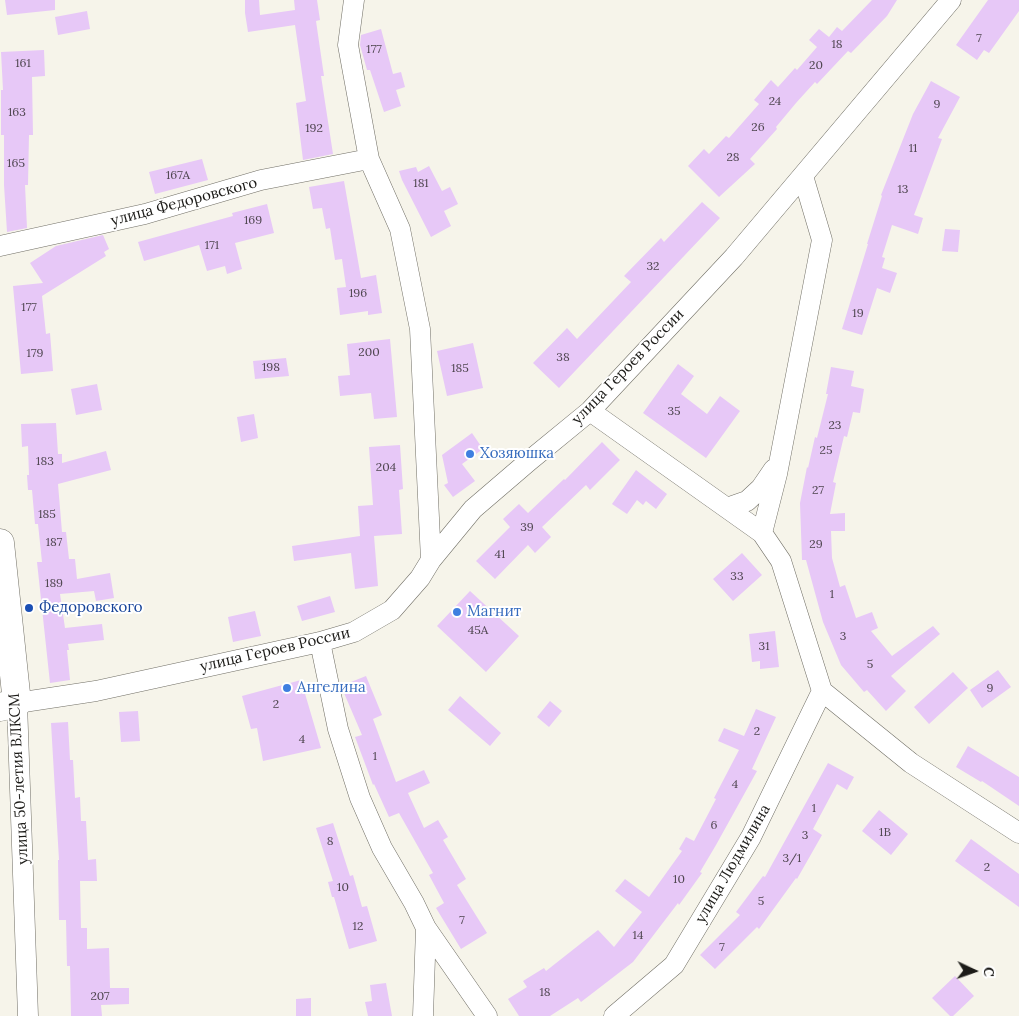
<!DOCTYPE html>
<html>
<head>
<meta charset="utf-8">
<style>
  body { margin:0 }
  #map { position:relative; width:1019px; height:1016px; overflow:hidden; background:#f6f4ea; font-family:Lora,serif }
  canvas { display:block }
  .north { position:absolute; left:949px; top:946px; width:50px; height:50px; -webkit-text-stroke:4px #fff; paint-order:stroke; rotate:93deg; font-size:14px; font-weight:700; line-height:20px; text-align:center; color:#1c1b18 }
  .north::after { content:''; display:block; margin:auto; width:18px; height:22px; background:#1c1b18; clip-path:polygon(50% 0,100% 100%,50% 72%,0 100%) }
</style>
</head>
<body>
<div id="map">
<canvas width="1019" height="1016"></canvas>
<div class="north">С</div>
</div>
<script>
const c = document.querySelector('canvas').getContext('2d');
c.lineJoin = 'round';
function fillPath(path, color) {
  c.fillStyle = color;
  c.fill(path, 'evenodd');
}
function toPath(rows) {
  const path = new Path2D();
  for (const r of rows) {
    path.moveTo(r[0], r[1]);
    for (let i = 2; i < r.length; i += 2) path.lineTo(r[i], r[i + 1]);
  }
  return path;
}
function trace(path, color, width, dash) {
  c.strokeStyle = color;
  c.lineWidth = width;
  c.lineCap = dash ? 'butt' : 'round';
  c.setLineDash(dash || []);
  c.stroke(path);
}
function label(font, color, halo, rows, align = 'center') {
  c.font = font + ' Lora,serif';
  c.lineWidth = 4;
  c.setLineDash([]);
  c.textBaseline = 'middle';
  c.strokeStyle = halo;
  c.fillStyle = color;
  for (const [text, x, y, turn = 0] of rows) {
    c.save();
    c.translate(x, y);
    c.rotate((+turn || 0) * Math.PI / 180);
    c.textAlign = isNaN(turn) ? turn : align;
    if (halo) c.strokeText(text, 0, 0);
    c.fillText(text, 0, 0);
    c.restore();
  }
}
const building = toPath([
  [5,0,55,0,55,10,7,15],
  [245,0,259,0,260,15,295,10,294,0,317,0,320,20,316,21,324,76,321,76,333,154,303,160,296,103,306,101,295,25,248,32,245,13],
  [872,0,897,0,887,16,851,53,848,51,817,84,815,82,796,103,776,127,777,129,750,159,755,164,719,197,688,166,704,149,709,154,726,136,729,138,759,104,754,100,771,80,778,87,795,68,797,70,817,47,809,40,819,29,829,37,837,27,842,31],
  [988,0,1019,0,1019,11,989,53,984,50,977,60,956,45],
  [87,11,90,29,58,35,55,17],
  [381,29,393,74,401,72,405,87,396,90,401,106,384,112,370,70,367,70,360,45,361,35],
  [44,50,45,76,32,77,33,135,29,135,28,185,25,185,27,228,7,232,4,185,4,135,1,135,1,90,3,90,1,52],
  [931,81,960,97,938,138,942,139,914,215,923,218,918,234,892,225,882,257,885,258,882,268,897,273,890,293,877,288,862,335,842,329,868,244,867,244,882,196,881,195,913,114],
  [202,159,208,180,155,194,149,172],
  [429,166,442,191,450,187,458,204,444,211,451,226,431,237,402,180,399,171,416,167,418,172],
  [344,181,361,278,376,275,382,313,368,315,368,311,340,315,337,288,346,287,342,259,335,260,330,228,326,229,322,208,313,209,309,187],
  [702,202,720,218,559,388,533,363,567,328,577,339,631,282,624,276,661,238,664,242],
  [267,204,274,233,235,243,242,269,227,274,225,266,207,271,199,245,144,261,138,242,233,216,232,213],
  [945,229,960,230,958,252,942,251],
  [103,235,109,249,104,252,106,256,42,296,46,334,50,333,53,371,21,374,13,286,43,283,30,263,56,246],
  [390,339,397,417,374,419,371,393,340,396,338,376,350,375,347,344],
  [473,343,483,388,447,396,437,351],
  [286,358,289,376,255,379,253,361],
  [678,364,694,376,681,394,707,414,720,396,740,411,706,458,643,413],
  [831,367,854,371,851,386,864,389,860,413,853,412,847,437,844,436,833,482,836,483,830,514,845,513,845,531,831,531,832,558,840,587,845,585,856,618,872,612,878,628,871,631,892,656,933,626,940,634,891,676,906,691,886,711,867,690,864,692,841,665,823,622,806,560,802,560,800,503,807,467,808,468,815,437,817,438,828,394,826,394],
  [97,384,102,410,76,415,71,389],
  [254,414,258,438,241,442,237,417],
  [56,423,58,454,62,454,62,463,106,451,111,470,58,484,62,532,66,532,69,559,75,559,77,579,110,573,114,598,96,601,94,591,60,594,65,628,102,624,104,640,68,644,69,650,67,650,70,680,50,683,37,562,42,562,38,524,35,524,32,490,28,490,27,475,29,475,28,446,22,447,21,424],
  [472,433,483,449,462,464,475,481,453,497,444,485,448,483,442,455],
  [602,442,620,460,590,490,586,485,542,527,551,537,535,553,528,545,495,579,476,561,510,527,503,519,519,504,528,513,564,479,565,480],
  [400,445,403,489,399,490,402,534,374,536,378,586,355,589,351,553,294,561,292,546,360,536,358,506,373,505,369,447],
  [636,470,667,494,656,509,646,501,643,505,637,500,627,514,612,504],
  [742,553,762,575,733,601,713,579],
  [470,591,519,636,486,672,437,626],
  [330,596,335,612,302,621,297,606],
  [255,611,261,636,233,642,228,617],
  [775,631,779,667,760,669,760,661,752,662,749,634],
  [998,670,1011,687,982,708,970,690],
  [953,672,968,688,929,724,914,707],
  [366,676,382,715,373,719,396,782,424,770,430,783,408,793,424,828,438,820,448,837,443,840,466,879,457,885,487,933,461,949,436,908,444,903,429,875,433,873,399,813,389,817,374,784,373,785,355,737,362,735,341,686],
  [301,680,321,748,263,761,257,728,251,729,242,696],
  [460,696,501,733,490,746,448,710],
  [550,701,562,711,549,727,537,717],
  [756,709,776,717,752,769,757,771,716,845,700,872,702,873,679,905,678,903,633,962,581,1002,578,998,550,1016,519,1016,508,999,527,987,523,981,544,968,546,971,598,930,614,947,642,912,615,891,625,879,649,897,682,851,679,849,686,837,694,841,716,799,714,798,739,750,718,741,724,728,744,736],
  [138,711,140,741,121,742,119,712],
  [68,722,70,760,73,760,75,798,80,797,81,821,86,821,88,860,96,859,97,881,80,881,81,928,87,928,87,949,109,948,110,988,129,988,129,1004,101,1005,102,1016,71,1016,70,966,67,966,66,920,59,920,58,860,59,860,51,723],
  [968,746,1019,777,1019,806,982,781,981,782,956,767],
  [828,763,854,777,847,790,837,784,813,829,822,835,797,879,796,878,759,929,757,927,715,969,700,955,740,915,736,912,763,876,765,877],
  [879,810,908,834,891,855,862,831],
  [333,823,350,876,353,875,362,907,367,906,377,941,349,949,334,897,332,897,328,882,333,881,316,828],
  [971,839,1019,874,1019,907,955,861],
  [955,976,974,996,953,1016,950,1016,932,998],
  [386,983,392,1016,368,1016,365,1002,372,1001,370,985],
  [311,998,311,1016,296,1016,296,999]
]);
const street = toPath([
  [354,0,348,45,369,159,400,229,420,329,431,560],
  [0,246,145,214,261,180,369,159],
  [590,411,762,533,777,474,822,240,803,176],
  [727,508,747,501,761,488,774,469],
  [762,533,781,561,822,691,911,763,1019,833],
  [320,642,338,729,360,798,382,848,414,903,426,928,423,1016],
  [426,928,487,1016],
  [28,1016,17,703,96,691,320,642,354,632,392,610,420,578,431,560,473,509,529,461,590,411,734,257,951,0],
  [614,1016,674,965,751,837,822,691]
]);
const secondary = toPath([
  [0,543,17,703,0,707]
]);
const markers = [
  [470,454,5,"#3f7fe0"],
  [29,608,5,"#1a4fb4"],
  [457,612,5,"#3f7fe0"],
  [287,688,5,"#3f7fe0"]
];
const numberNames = [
  ["7",979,39],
  ["18",837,45],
  ["177",374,50],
  ["161",23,64],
  ["20",816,66],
  ["24",775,102],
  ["9",937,105],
  ["163",17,113],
  ["26",758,128],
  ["192",314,129],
  ["11",913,149],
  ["28",733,158],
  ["165",16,164],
  ["167А",178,176],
  ["181",421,184],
  ["13",903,190],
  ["169",253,221],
  ["171",212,246],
  ["32",653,267],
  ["196",358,294],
  ["177",29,308],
  ["19",858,314],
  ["200",369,353],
  ["179",35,354],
  ["38",563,358],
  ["198",271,368],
  ["185",460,369],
  ["35",674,412],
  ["23",835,426],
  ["25",826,451],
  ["183",45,462],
  ["204",386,468],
  ["27",818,491],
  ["185",47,515],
  ["39",527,528],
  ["187",54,543],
  ["29",816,545],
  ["41",500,555],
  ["33",737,577],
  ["189",54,584],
  ["1",832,595],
  ["45А",478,631],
  ["3",843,637],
  ["31",764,647],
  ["5",870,665],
  ["9",990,689],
  ["2",276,705],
  ["2",757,732],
  ["4",302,740],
  ["1",375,757],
  ["4",735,785],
  ["1",814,809],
  ["6",714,826],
  ["1В",885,833],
  ["3",805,836],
  ["8",330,842],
  ["3/1",792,859],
  ["2",987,868],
  ["10",679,880],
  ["10",343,888],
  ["5",761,902],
  ["7",462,921],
  ["12",358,927],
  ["14",638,936],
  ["7",722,948],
  ["18",545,993],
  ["207",100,997]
];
const streetNames = [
  ["улица Федоровского",184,202,-15],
  ["улица Героев России",628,367,-46],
  ["улица Героев России",275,650,-13],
  ["улица 50-летия ВЛКСМ",19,779,-93],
  ["улица Людмилина",733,864,-60]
];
const shopNames = [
  ["Хозяюшка",480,454],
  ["Магнит",467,612],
  ["Ангелина",297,688]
];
const transitNames = [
  ["Федоровского",39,608]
];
fillPath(building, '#e7c8f7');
trace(street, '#716f66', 21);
trace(secondary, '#716f66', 29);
trace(street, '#fff', 20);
trace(secondary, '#fff', 28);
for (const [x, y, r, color] of markers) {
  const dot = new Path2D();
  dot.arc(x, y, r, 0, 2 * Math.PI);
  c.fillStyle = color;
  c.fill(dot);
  trace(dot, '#fff', 2);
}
label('12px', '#4f4650', null, numberNames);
label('15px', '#1c1b18', '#fff', streetNames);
label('15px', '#366cbe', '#fff', shopNames, 'left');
label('15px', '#164399', '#fff', transitNames, 'left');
</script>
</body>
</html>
